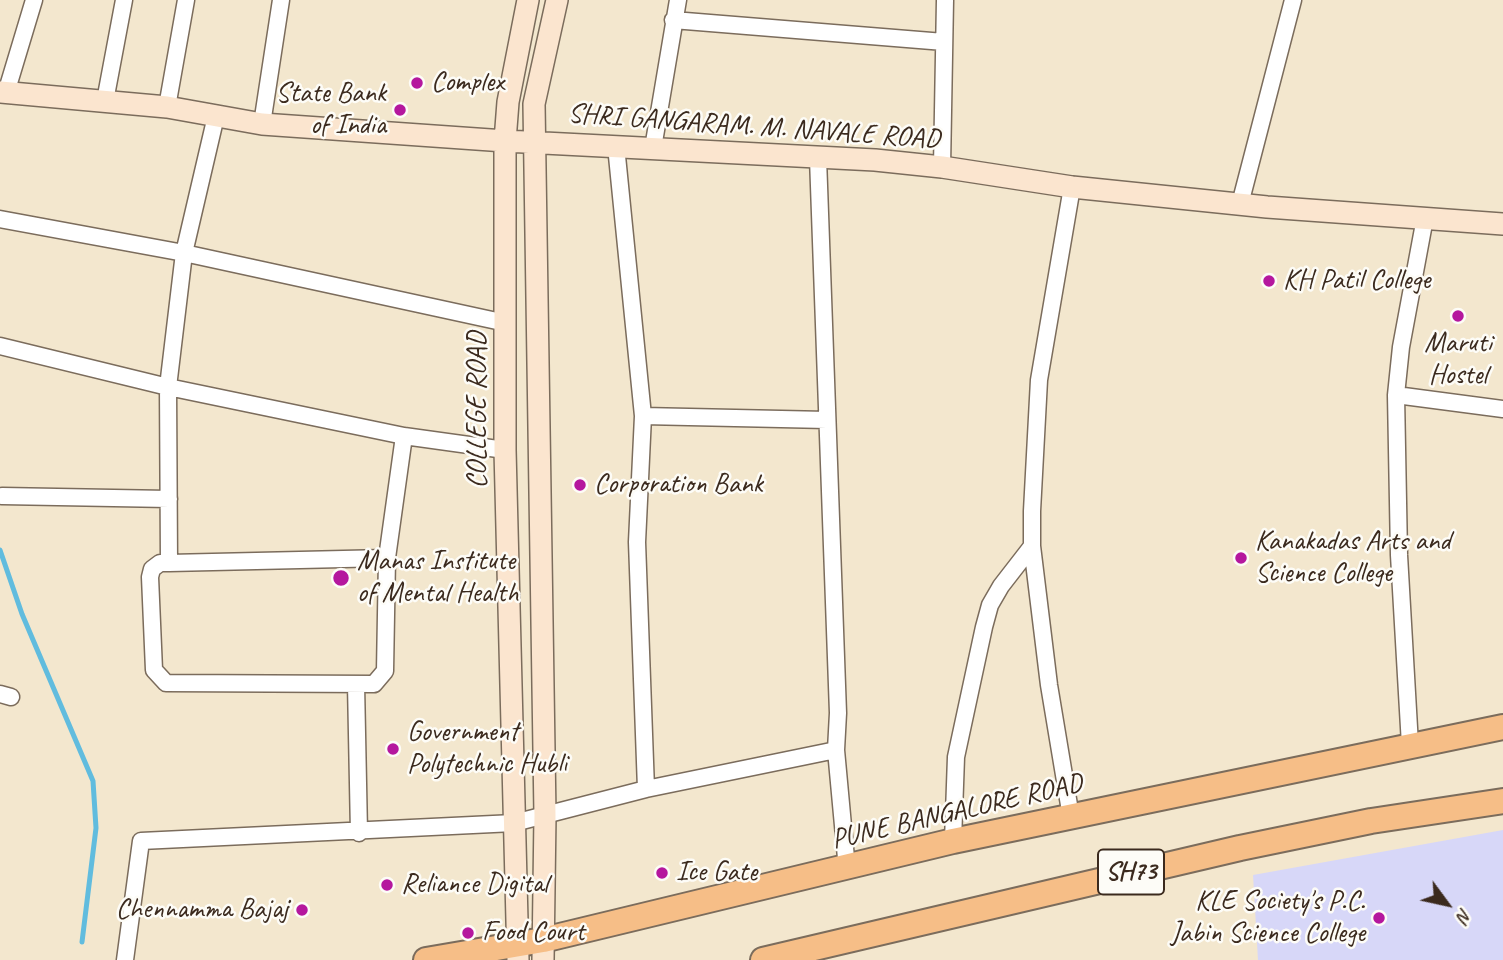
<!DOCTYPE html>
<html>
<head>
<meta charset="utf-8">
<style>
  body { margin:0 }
  #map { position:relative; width:1503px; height:960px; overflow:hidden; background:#f3e7ce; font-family:Caveat,sans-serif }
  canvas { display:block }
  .north { position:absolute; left:1412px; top:869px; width:70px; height:70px; -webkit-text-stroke:5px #fdfcf7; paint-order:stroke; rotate:123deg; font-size:19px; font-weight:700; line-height:28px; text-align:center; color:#3b2a1e }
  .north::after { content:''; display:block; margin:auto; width:24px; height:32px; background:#3b2a1e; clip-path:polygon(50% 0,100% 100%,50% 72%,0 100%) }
</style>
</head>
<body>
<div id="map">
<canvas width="1503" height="960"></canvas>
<div class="north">N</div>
</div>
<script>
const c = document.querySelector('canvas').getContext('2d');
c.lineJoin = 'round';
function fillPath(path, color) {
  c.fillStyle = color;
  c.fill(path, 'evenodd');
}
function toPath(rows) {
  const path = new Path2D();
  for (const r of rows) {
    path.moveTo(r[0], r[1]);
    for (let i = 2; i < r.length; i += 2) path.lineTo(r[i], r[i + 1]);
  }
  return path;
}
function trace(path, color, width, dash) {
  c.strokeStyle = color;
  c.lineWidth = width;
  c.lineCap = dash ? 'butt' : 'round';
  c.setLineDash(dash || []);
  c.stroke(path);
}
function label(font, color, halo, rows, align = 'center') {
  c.font = font + ' Caveat,sans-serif';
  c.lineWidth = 5;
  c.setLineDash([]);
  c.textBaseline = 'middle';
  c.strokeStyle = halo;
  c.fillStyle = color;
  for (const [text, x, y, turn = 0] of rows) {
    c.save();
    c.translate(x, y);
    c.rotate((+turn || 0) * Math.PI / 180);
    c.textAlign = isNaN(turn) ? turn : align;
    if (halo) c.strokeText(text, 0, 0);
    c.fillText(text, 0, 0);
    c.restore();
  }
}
const built = toPath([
  [1503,830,1503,960,1258,960,1253,875]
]);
const stream = toPath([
  [0,550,22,614,93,781,96,828,82,942]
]);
const minor = toPath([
  [673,20,944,42],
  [6,93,34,0],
  [105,101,124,0],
  [167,107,186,0],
  [216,116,184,253,168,387,404,436,505,450],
  [262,124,281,0],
  [616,146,643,416,637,542,646,789],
  [653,148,678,0],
  [818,158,838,713,836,750,847,869],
  [942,167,945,0],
  [1240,204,1293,0],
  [0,219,184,253,506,323],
  [0,346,168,387,169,563,387,558],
  [1396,395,1503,409],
  [643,416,827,420],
  [2,496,169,499],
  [169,563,160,563,152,569,150,577,154,670,166,683,374,684,385,671,387,558,404,436],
  [356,684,359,833],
  [0,694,11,697],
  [1410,745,1399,555,1396,395,1401,347,1425,218],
  [1071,817,1049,685,1032,546,1032,511,1039,380,1072,187],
  [953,841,956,757,984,627,990,605,1001,586,1032,546],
  [125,960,141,841,514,823,646,789,836,750]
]);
const secondary = toPath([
  [0,92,167,107,262,124,505,141,875,160,942,167,1072,187,1267,207,1503,224],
  [518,960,505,450,505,141,508,102,528,0],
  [543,960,545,815,534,104,557,0]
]);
const primary = toPath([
  [426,960,543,940,953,841,1503,727],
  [763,960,1240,848,1371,821,1503,801]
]);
const markers = [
  [417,83,7,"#b5179e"],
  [400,110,7,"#b5179e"],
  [1269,281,7,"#b5179e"],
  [1458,316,7,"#b5179e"],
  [580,485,7,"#b5179e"],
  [1241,558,7,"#b5179e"],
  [341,578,9,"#b5179e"],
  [393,749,7,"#b5179e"],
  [662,873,7,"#b5179e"],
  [387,885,7,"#b5179e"],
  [302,910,7,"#b5179e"],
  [1379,918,7,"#b5179e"],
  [468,933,7,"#b5179e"]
];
const shields = [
  [1131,872,66]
];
const shieldNames = [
  ["SH73",1131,872]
];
const poiNames = [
  ["Complex",431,83],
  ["State Bank",386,94,"right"],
  ["of India",386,126,"right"],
  ["KH Patil College",1283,281],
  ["Maruti",1458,344,"center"],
  ["Hostel",1458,376,"center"],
  ["Corporation Bank",594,485],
  ["Kanakadas Arts and",1255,542],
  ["Science College",1255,574],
  ["Manas Institute",357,562],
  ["of Mental Health",357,594],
  ["Government",407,733],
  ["Polytechnic Hubli",407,765],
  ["Ice Gate",676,873],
  ["Reliance Digital",401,885],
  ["KLE Society's P.C.",1365,902,"right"],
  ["Jabin Science College",1365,934,"right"],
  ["Chennamma Bajaj",288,910,"right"],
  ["Food Court",482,933]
];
const streetNames = [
  ["SHRI GANGARAM. M. NAVALE ROAD",754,127,4],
  ["COLLEGE ROAD",478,410,-90],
  ["PUNE BANGALORE ROAD",957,812,-13]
];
fillPath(built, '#d7d7f8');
trace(stream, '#61bcde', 5);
trace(minor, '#7b6c5c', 19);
trace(secondary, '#7b6c5c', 24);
trace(primary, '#7b6c5c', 28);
trace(minor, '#fff', 16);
trace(secondary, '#fbe5cf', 21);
trace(primary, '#f6be87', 24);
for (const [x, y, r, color] of markers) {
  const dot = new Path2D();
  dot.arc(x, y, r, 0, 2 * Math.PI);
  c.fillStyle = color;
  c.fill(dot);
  trace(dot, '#fdfcf7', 2.5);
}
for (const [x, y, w] of shields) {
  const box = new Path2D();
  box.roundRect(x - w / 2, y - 22.5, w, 45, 5);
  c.fillStyle = '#fdfcf7';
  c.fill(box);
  trace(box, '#3b2a1e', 2);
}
label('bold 26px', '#3b2a1e', null, shieldNames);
label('28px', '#3b2a1e', '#fdfcf7', poiNames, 'left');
label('28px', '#3b2a1e', '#fdfcf7', streetNames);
</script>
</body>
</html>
